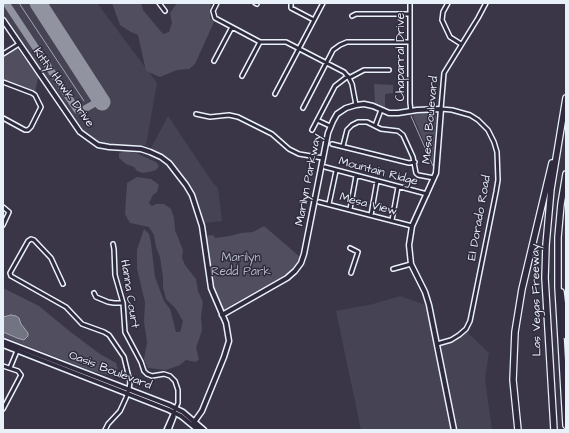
<!DOCTYPE html>
<html>
<head>
<meta charset="utf-8">
<style>
  body { margin:0 }
  #map { position:relative; width:569px; height:433px; overflow:hidden; background:#3a3648; font-family:"Architects Daughter",sans-serif }
  canvas { display:block }
  .frame { position:absolute; inset:0; border:4px solid #e8f1f8; pointer-events:none }
</style>
</head>
<body>
<div id="map">
<canvas width="569" height="433"></canvas>
<div class="frame"></div>
</div>
<script>
const c = document.querySelector('canvas').getContext('2d');
c.lineJoin = 'round';
function fillPath(path, color) {
  c.fillStyle = color;
  c.fill(path, 'evenodd');
}
function toPath(rows) {
  const path = new Path2D();
  for (const r of rows) {
    path.moveTo(r[0], r[1]);
    for (let i = 2; i < r.length; i += 2) path.lineTo(r[i], r[i + 1]);
  }
  return path;
}
function trace(path, color, width, dash) {
  c.strokeStyle = color;
  c.lineWidth = width;
  c.lineCap = dash ? 'butt' : 'round';
  c.setLineDash(dash || []);
  c.stroke(path);
}
function label(font, color, halo, rows, align = 'center') {
  c.font = font + ' "Architects Daughter",sans-serif';
  c.lineWidth = 3;
  c.setLineDash([]);
  c.textBaseline = 'middle';
  c.strokeStyle = halo;
  c.fillStyle = color;
  for (const [text, x, y, turn = 0] of rows) {
    c.save();
    c.translate(x, y);
    c.rotate((+turn || 0) * Math.PI / 180);
    c.textAlign = isNaN(turn) ? turn : align;
    if (halo) c.strokeText(text, 0, 0);
    c.fillText(text, 0, 0);
    c.restore();
  }
}
const built = toPath([
  [3,3,97,3,157,83,146,145,113,146,98,142,83,133,3,13],
  [168,116,213,183,218,188,222,221,204,223,195,195,178,169,165,157,150,150],
  [400,296,423,304,427,308,452,430,361,430,336,311,373,304],
  [467,332,489,353,485,379,492,430,457,430,440,345,454,341]
]);
const green = toPath([
  [112,3,141,3,143,10,163,34,169,32,172,23,170,13,177,3,211,3,210,11,210,18,214,22,195,64,189,69,177,70,160,77,146,71,138,35,131,32,120,25],
  [17,48,38,77,35,93,3,81,3,57],
  [374,84,393,85,393,93,385,94,385,108,375,103],
  [426,112,434,112,436,115,433,162,413,116,415,114],
  [127,151,136,153,156,162,159,166,156,170,149,172,143,173,137,171,134,167,126,164,119,158,119,153],
  [137,177,151,179,159,185,157,192,153,195,149,203,152,206,156,204,164,204,171,209,174,218,175,230,183,250,182,258,185,265,196,279,198,291,203,302,201,317,202,330,196,348,199,359,196,362,186,360,180,365,166,370,148,368,144,359,147,342,144,322,145,302,137,269,137,250,144,229,149,234,151,243,155,277,164,301,170,309,176,332,180,332,183,321,176,309,166,299,163,287,163,277,160,257,156,247,154,235,149,227,130,223,125,214,127,183],
  [264,226,300,257,297,263,291,271,285,275,225,309,223,309,213,284,206,236,213,235,215,238,230,236,241,233,253,232],
  [3,288,39,306,68,330,100,354,116,363,120,378,92,371,4,337,3,336]
]);
const water = toPath([
  [11,315,16,316,19,318,21,324,28,333,28,336,24,340,17,338,3,332,3,317,11,315]
]);
const stream = toPath([
  [19,3,84,101],
  [411,116,433,166]
]);
const taxiway = toPath([
  [6,3,77,110,83,110,97,102,98,99,98,95]
]);
const runway = toPath([
  [38,3,102,102]
]);
const street = toPath([
  [159,3,165,11],
  [217,3,213,11,215,18,260,42,286,42,344,72,349,78,352,84,356,105],
  [255,3,257,4],
  [291,3,291,8,314,20],
  [410,3,410,103,411,111],
  [448,3,443,12,442,20,450,37,461,44],
  [352,16,356,14,410,14],
  [3,54,19,44],
  [214,61,232,27],
  [242,76,260,42],
  [349,78,364,70,389,70],
  [3,82,32,93,35,95,41,107,31,127,28,130,25,130,3,118],
  [275,94,323,3],
  [303,108,333,50,340,45,347,42,410,42],
  [196,114,210,117,229,115,238,117,272,134,289,149,299,154,323,158],
  [317,120,330,126],
  [375,126,381,110],
  [312,130,335,86,348,76],
  [332,144,409,163,415,162],
  [343,146,347,130,352,125,358,122,367,122,381,129,398,131,403,135,413,157,416,173,418,175,434,178],
  [325,167,427,194],
  [319,202,412,226],
  [329,204,336,171],
  [3,207,9,212,3,225],
  [350,209,356,176],
  [371,215,377,181],
  [392,220,398,187],
  [113,244,114,249,115,275,123,303,125,332,141,362,144,371,147,374,152,376,164,374,170,376,175,381,178,390,178,403,166,430],
  [350,248,358,252,351,273],
  [393,269,411,264],
  [63,284,51,258,34,240,31,239,28,241,10,273,11,276,66,307,82,324,104,332,109,335,124,357,130,382,129,389,126,398,120,411,108,424,105,430],
  [94,293,96,297,108,302,114,303,123,303],
  [437,344,451,340,459,335,466,329,470,321,496,192,498,180,497,152,494,142,488,130,478,120,470,115,452,110,441,109,444,73,478,18,486,3],
  [3,366,18,371,21,375,3,409],
  [10,368,17,351],
  [169,430,174,417,174,413]
]);
const secondary = toPath([
  [3,20,80,132,98,145,109,147,141,149,150,152,161,157,169,163,186,185,192,195,202,226,211,288,226,323,229,341,224,357,202,411,192,425],
  [222,315,287,278,295,271,301,263,304,254,328,133,333,121,337,114,346,108,356,105,364,104,373,106,389,113,398,113,417,110,441,109,436,173,412,226,409,245,411,264,425,292,429,305,454,430],
  [3,341,169,405,183,412,204,430],
  [3,345,169,410,181,416,198,430]
]);
const highway = toPath([
  [566,174,561,204,558,237,558,287,566,425],
  [561,292,566,336],
  [518,430,513,380,515,332,522,289,552,163],
  [554,430,545,278,546,245,551,189,566,98]
]);
const streetNames = [
  ["Chaparral Drive",401,57,-90],
  ["Kitty Hawk Drive",63,88,54],
  ["Mesa Boulevard",431,120,-85],
  ["Mountain Ridge",378,172,15],
  ["Marilyn Parkway",309,180,-79],
  ["Mesa View",368,205,15],
  ["El Dorado Road",480,218,-80],
  ["Hanna Court",129,294,81],
  ["Las Vegas Freeway",537,300,-91],
  ["Oasis Boulevard",110,371,21]
];
const parkNames = [
  ["Marilyn",241,258],
  ["Redd Park",241,272]
];
fillPath(built, '#464354');
fillPath(green, '#504e5f');
fillPath(water, '#737482');
trace(water, '#a2a6b1', 1);
trace(stream, '#a2a6b1', 1);
trace(taxiway, '#9194a0', 7);
trace(runway, '#9194a0', 17);
trace(street, '#e8f1f8', 6);
trace(secondary, '#e8f1f8', 7);
trace(highway, '#e8f1f8', 8);
trace(street, '#2f2a3d', 3);
trace(secondary, '#2f2a3d', 4);
trace(highway, '#2f2a3d', 5.5);
label('12px', '#e8f1f8', '#2f2a3d', streetNames);
label('12px', '#b3b8c2', '#2f2a3d', parkNames);
</script>
</body>
</html>
